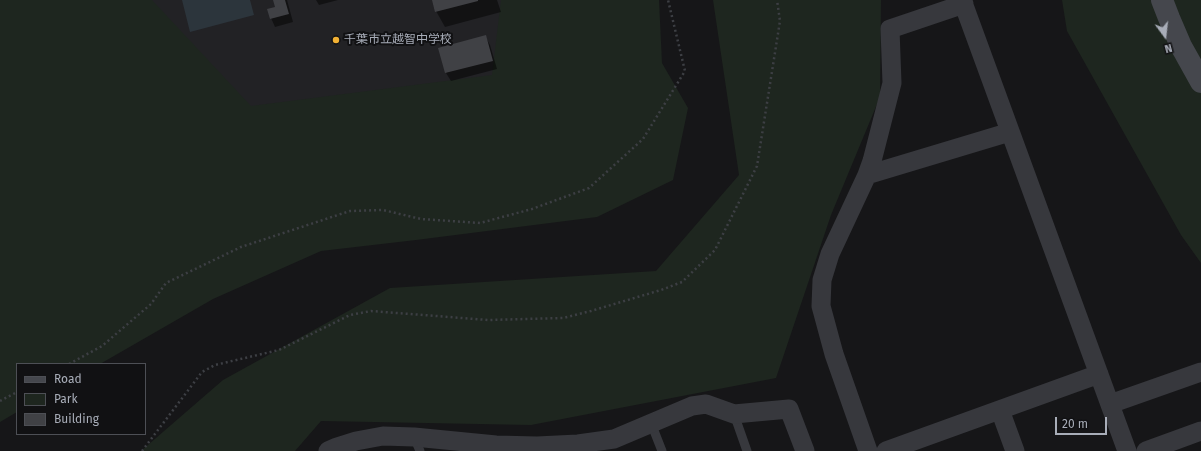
<!DOCTYPE html>
<html>
<head>
<meta charset="utf-8">
<style>
  body { margin:0 }
  #map { position:relative; width:1201px; height:451px; overflow:hidden; background:#161618; font-family:"Fira Sans",sans-serif }
  canvas { display:block }
  .legend { position:absolute; left:16px; top:363px; width:130px; height:72px; box-sizing:border-box; background:#111113; border:1px solid #4d4f55; margin:0; padding:5px 7px; list-style:none; font-size:12px; color:#a8adb8 }
  .legend li { display:flex; align-items:center; gap:8px; height:20px }
  .legend b { width:20px; border:1px solid #4d4f55 }
  .north { position:absolute; left:1145px; top:16px; width:40px; height:40px; -webkit-text-stroke:3px #111113; paint-order:stroke; rotate:165deg; font-size:11px; font-weight:700; line-height:16px; text-align:center; color:#a8adb8 }
  .north::after { content:''; display:block; margin:auto; width:14px; height:18px; background:#a8adb8; clip-path:polygon(50% 0,100% 100%,50% 72%,0 100%) }
  .scale { position:absolute; left:1055px; top:417px; width:52px; height:18px; box-sizing:border-box; border:2px solid #a8adb8; border-top:0; padding-left:5px; font-size:12px; line-height:14px; white-space:nowrap; color:#a8adb8; -webkit-text-stroke:3px #111113; paint-order:stroke }
</style>
</head>
<body>
<div id="map">
<canvas width="1201" height="451"></canvas>
<ul class="legend">
<li><b style="height:5px;background:#45474d"></b>Road</li>
<li><b style="height:11px;background:#1e261f"></b>Park</li>
<li><b style="height:11px;background:#404145"></b>Building</li>
</ul>
<div class="north">N</div>
<div class="scale">20 m</div>
</div>
<script>
const c = document.querySelector('canvas').getContext('2d');
c.lineJoin = 'round';
function fillPath(path, color) {
  c.fillStyle = color;
  c.fill(path, 'evenodd');
}
function toPath(rows) {
  const path = new Path2D();
  for (const r of rows) {
    path.moveTo(r[0], r[1]);
    for (let i = 2; i < r.length; i += 2) path.lineTo(r[i], r[i + 1]);
  }
  return path;
}
function trace(path, color, width, dash) {
  c.strokeStyle = color;
  c.lineWidth = width;
  c.lineCap = dash ? 'butt' : 'round';
  c.setLineDash(dash || []);
  c.stroke(path);
}
function label(font, color, halo, rows, align = 'center') {
  c.font = font + ' "Fira Sans","Noto Sans JP",sans-serif';
  c.lineWidth = 4;
  c.setLineDash([]);
  c.textBaseline = 'middle';
  c.strokeStyle = halo;
  c.fillStyle = color;
  for (const [text, x, y, turn = 0] of rows) {
    c.save();
    c.translate(x, y);
    c.rotate((+turn || 0) * Math.PI / 180);
    c.textAlign = isNaN(turn) ? turn : align;
    if (halo) c.strokeText(text, 0, 0);
    c.fillText(text, 0, 0);
    c.restore();
  }
}
const built = toPath([
  [131,0,519,0,507,79,211,115]
]);
const green = toPath([
  [0,0,152,0,251,106,492,75,501,0,659,0,662,63,688,108,673,180,597,217,416,240,321,251,213,299,100,364,17,364,17,412,0,422],
  [713,0,881,0,880,97,831,215,776,378,531,425,321,421,295,451,141,451,223,380,390,288,656,271,739,175],
  [1062,0,1201,0,1201,263,1181,235,1067,31]
]);
const water = toPath([
  [182,0,250,0,254,15,190,32]
]);
const shadow = toPath([
  [274,0,287,0,293,22,275,27,271,18,276,8],
  [316,0,338,0,319,5],
  [433,0,497,0,501,12,445,27,436,11],
  [485,36,490,45,497,69,451,81,446,73]
]);
const building = toPath([
  [273,0,285,0,289,14,270,19,267,9,275,7],
  [432,0,478,0,478,1,435,12],
  [486,35,493,61,445,73,438,48]
]);
const path = toPath([
  [69,364,102,346,151,304,166,283,241,247,350,211,383,210,421,219,480,223,532,209,589,188,643,139,685,71,668,0],
  [0,401,17,392],
  [142,451,202,372,215,365,279,350,350,315,371,311,488,320,563,318,591,311,661,290,682,282,715,250,757,166,780,21,777,0]
]);
const lane = toPath([
  [734,414,747,451],
  [651,423,662,451],
  [414,437,420,451]
]);
const street = toPath([
  [962,0,1127,451],
  [867,175,1010,132],
  [1110,404,1201,372],
  [1000,410,1015,451],
  [328,451,337,447,356,441,383,436,414,437,496,445,537,446,578,444,614,439,692,406,706,404,734,414,789,409,805,451],
  [868,451,834,354,821,306,822,280,830,254,867,175,872,161,892,83,890,29,964,4],
  [886,451,1099,374],
  [1146,451,1201,431]
]);
const secondary = toPath([
  [1162,0,1169,18,1181,46,1201,82]
]);
const markers = [
  [336,40,4,"#f2b134"]
];
const poiNames = [
  ["千葉市立越智中学校",344,40]
];
fillPath(built, '#222225');
fillPath(green, '#1e261f');
fillPath(water, '#2c353c');
fillPath(shadow, '#0007');
fillPath(building, '#404145');
trace(path, '#3d3f44', 2.5, [2, 3]);
trace(lane, '#37383d', 9);
trace(street, '#37383d', 19);
trace(secondary, '#45474d', 22);
for (const [x, y, r, color] of markers) {
  const dot = new Path2D();
  dot.arc(x, y, r, 0, 2 * Math.PI);
  c.fillStyle = color;
  c.fill(dot);
  trace(dot, '#111113', 1.5);
}
label('12px', '#a8adb8', '#111113', poiNames, 'left');
</script>
</body>
</html>
